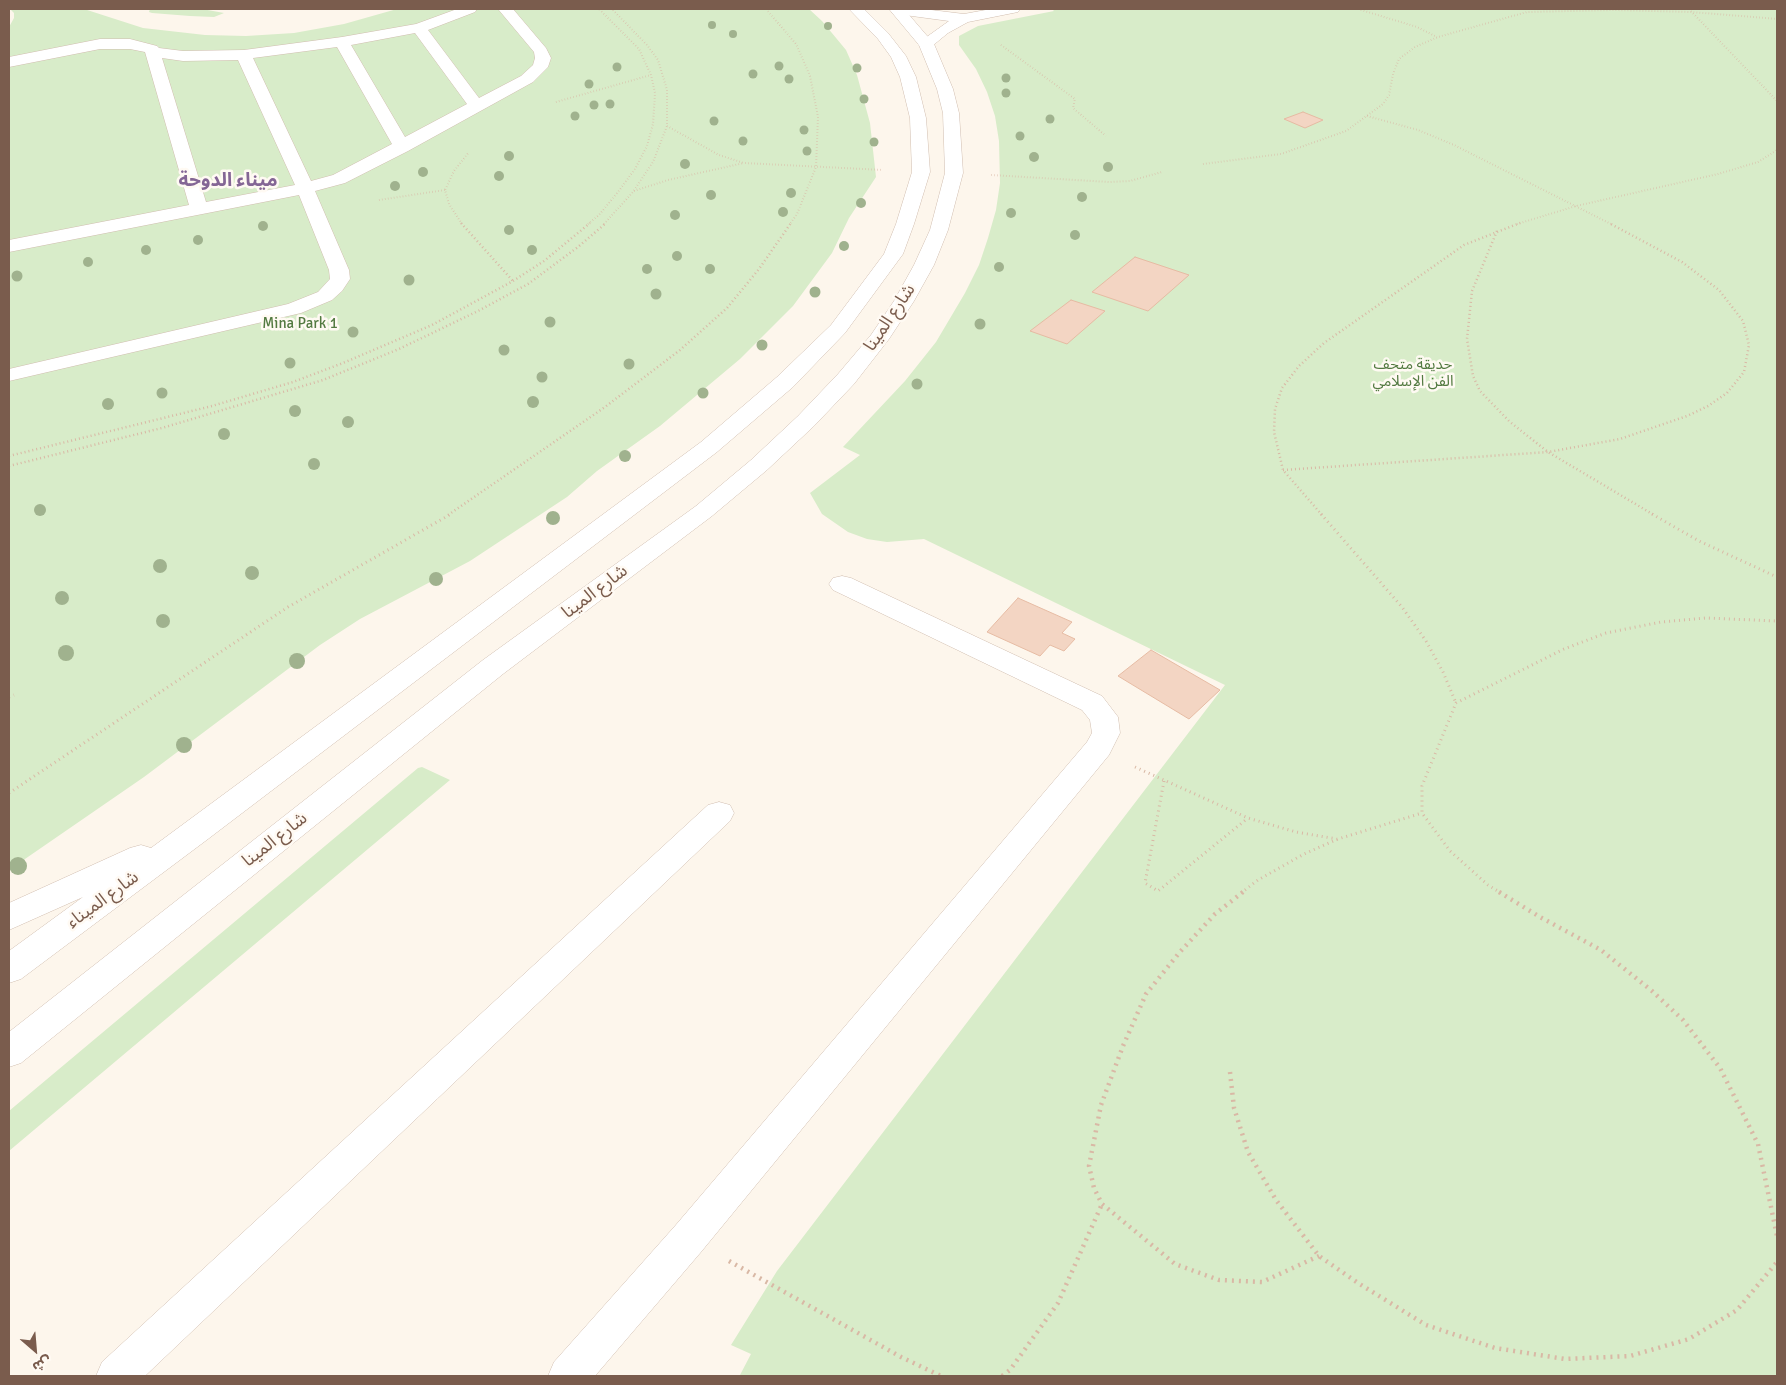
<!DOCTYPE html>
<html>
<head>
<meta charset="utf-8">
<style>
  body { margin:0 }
  #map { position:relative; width:1786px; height:1385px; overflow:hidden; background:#fdf6ec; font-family:Signika,"Noto Sans Arabic",sans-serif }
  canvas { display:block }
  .frame { position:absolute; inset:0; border:10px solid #7a5c4d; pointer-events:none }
  .north { position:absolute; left:10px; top:1325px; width:50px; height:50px; -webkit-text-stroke:4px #fffaf3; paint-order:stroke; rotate:153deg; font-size:14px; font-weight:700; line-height:20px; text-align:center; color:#7a5c4d }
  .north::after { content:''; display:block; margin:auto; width:18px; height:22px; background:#7a5c4d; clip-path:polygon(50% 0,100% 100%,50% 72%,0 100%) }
</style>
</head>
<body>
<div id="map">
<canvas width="1786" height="1385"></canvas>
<div class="frame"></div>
<div class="north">ش</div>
</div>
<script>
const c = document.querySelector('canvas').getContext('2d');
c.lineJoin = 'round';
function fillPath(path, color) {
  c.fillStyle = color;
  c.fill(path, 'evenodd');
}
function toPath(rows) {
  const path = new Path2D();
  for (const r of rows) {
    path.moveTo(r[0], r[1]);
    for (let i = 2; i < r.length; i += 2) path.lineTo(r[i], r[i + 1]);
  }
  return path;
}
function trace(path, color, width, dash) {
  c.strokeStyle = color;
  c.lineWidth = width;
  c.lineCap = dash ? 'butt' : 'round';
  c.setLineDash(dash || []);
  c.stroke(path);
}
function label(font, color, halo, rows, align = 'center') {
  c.font = font + ' Signika,"Noto Sans Arabic",sans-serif';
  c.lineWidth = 5;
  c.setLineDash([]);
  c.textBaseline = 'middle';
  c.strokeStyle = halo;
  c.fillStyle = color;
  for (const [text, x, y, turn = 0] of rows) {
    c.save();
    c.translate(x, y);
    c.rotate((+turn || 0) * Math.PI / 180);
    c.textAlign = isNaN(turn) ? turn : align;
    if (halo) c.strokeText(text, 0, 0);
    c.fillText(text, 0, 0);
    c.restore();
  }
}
const green = toPath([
  [10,9,84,9,143,28,205,35,246,36,294,33,344,24,397,9,809,9,822,21,846,50,857,75,870,123,876,177,849,218,832,253,793,306,740,359,660,426,597,471,567,497,470,561,360,619,320,645,144,777,9,870,9,27,14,18,14,13],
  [150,9,202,9,224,13,214,17,190,16,152,13,149,12],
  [1052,9,1777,9,1777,1376,740,1375,751,1354,731,1345,777,1271,1225,685,924,539,887,542,867,539,848,532,822,514,810,493,860,455,843,447,905,381,936,342,965,293,979,265,988,238,996,210,1000,183,999,141,995,116,987,92,976,69,959,45,959,36,978,26,1054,11],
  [422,767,450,780,9,1151,9,1111,418,768]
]);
const building = toPath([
  [1303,112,1323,120,1305,128,1284,119,1303,112],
  [1135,257,1189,275,1148,311,1092,292,1135,257],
  [1071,300,1105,311,1067,344,1030,331,1071,300],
  [1018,598,1072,622,1062,633,1075,639,1064,651,1050,645,1040,656,987,632,1018,598],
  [1151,650,1220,690,1189,719,1118,676,1151,650]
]);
const pathFar3 = toPath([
  [766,9,796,44,810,76,818,117,816,167,797,214,790,224],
  [1358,9,1417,27,1437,37],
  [1689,9,1777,101],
  [1001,45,1075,99,1073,108,1106,136],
  [556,102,651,75],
  [1367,116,1418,130,1454,145,1611,224],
  [667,126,719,155,744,163,883,170],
  [1203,164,1281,154,1346,131,1383,104,1389,95,1393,74,1399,59,1415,47,1438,37,1527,12,1614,10,1692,12,1777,19],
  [991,175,1109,182,1130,181,1162,172],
  [634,191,668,180,744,163],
  [379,200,445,190],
  [462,224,449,204,445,190,454,171,469,152],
  [588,224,599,215,618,192,635,169,647,146,653,124,655,93,651,75,639,49,599,9],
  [604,224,633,192,653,162,667,126,667,90,658,60,647,45,612,9],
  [1517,224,1576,206,1718,174,1758,162,1777,150]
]);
const pathFar2 = toPath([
  [461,223,513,281],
  [1497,231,1472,291,1467,339,1473,376,1480,391,1510,422,1548,452,1654,515],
  [9,456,212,406,293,382,343,363,432,325,513,281,544,261,590,223],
  [9,466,162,428,323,380,399,349,478,311,528,284,578,247,606,223],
  [1283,470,1548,452,1620,439,1687,416,1708,406,1727,393,1744,372,1749,345,1743,321,1719,290,1682,262,1609,223],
  [448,515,605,407,680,350,727,308,759,269,791,223],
  [1322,515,1283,470,1274,432,1275,409,1282,388,1299,366,1324,343,1464,245,1520,223]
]);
const pathFar1 = toPath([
  [1321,514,1402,607,1426,641,1443,672,1456,703],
  [1652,514,1699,541,1777,577],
  [9,697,14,695],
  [1135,767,1248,818,1296,832,1337,839],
  [1164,781,1145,883,1158,891,1248,818],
  [9,793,288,607,451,514],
  [1241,893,1258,880,1304,854,1338,839,1422,813],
  [1501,893,1488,885,1450,851,1422,813,1422,786,1456,703,1564,649,1606,633,1661,622,1706,618,1777,621]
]);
const path = toPath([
  [1243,892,1215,914,1179,953,1146,994,1123,1046,1101,1105,1089,1166,1094,1188,1102,1204,1175,1264,1219,1280,1262,1282,1319,1256],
  [1499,892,1540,917,1601,950,1652,991,1683,1020,1720,1068,1758,1144,1777,1236],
  [1230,1072,1234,1108,1248,1152,1276,1200,1319,1256,1358,1283,1426,1325,1495,1348,1565,1359,1630,1356,1689,1339,1737,1310,1777,1262],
  [729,1261,901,1357,941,1376],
  [1002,1376,1010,1370,1058,1303,1102,1204]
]);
const service = toPath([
  [457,9,477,9,475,12,428,30,479,98,521,76,533,65,535,58,534,52,498,9,513,9,546,48,551,58,548,67,533,82,408,151,345,183,315,191,349,270,350,279,342,291,332,300,301,313,9,381,9,369,288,304,318,292,330,279,329,270,299,195,9,252,9,240,189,205,145,52,130,49,100,49,9,67,9,57,100,39,130,39,157,46,159,48,183,51,244,50,342,37,416,24,457,9],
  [415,33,467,104,405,137,351,45,415,33],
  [337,47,392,144,333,175,311,181,253,58,337,47],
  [162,58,183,61,238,60,295,185,206,202,162,58],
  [891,9,923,9,964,14,991,9,1020,9,1018,12,968,22,948,33,931,47,926,49,921,47,918,44,921,41,949,21,897,14,892,13,891,9],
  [842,576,851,578,1102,696,1118,717,1120,733,1109,755,701,1252,595,1376,548,1376,554,1362,675,1226,1087,742,1092,733,1090,720,1082,710,833,590,829,584,833,578,842,576],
  [719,802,730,805,734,813,730,821,145,1376,96,1376,102,1362,708,805,719,802]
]);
const minor = toPath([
  [849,9,864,9,888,33,906,56,916,77,926,118,930,172,914,224,903,254,845,333,793,387,717,452,208,839,21,979,9,983,9,951,83,897,9,930,9,903,130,848,141,845,151,848,701,442,777,377,831,325,884,254,896,224,912,172,910,118,900,77,891,57,878,39,849,9],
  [889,9,904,9,934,44,953,89,959,113,963,173,948,230,934,265,914,301,889,339,854,384,814,426,767,470,712,516,503,674,21,1063,9,1067,9,1032,483,660,696,506,751,460,798,416,838,374,871,335,894,301,914,265,930,230,945,173,943,113,937,89,919,45,889,9]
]);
const trees = [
  [712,25,4],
  [828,26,4],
  [733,34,4],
  [779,66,4.5],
  [617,67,4.5],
  [857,68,4.5],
  [753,74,4.5],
  [1006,78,4.5],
  [789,79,4.5],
  [589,84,4.5],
  [1006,93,4.5],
  [864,99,4.5],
  [610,104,4.5],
  [594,105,4.5],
  [575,116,4.5],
  [1050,119,4.5],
  [714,121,4.5],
  [804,130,4.5],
  [1020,136,4.5],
  [743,141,4.5],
  [874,142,4.5],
  [807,151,4.5],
  [509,156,5],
  [1034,157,5],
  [685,164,5],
  [1108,167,5],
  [423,172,5],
  [499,176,5],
  [395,186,5],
  [791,193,5],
  [711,195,5],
  [1082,197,5],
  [861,203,5],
  [783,212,5],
  [1011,213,5],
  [675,215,5],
  [263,226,5],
  [509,230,5],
  [1075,235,5],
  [198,240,5],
  [844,246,5],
  [146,250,5],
  [532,250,5],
  [677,256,5],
  [88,262,5],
  [999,267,5],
  [647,269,5],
  [710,269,5],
  [17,276,5.5],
  [409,280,5.5],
  [815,292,5.5],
  [656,294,5.5],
  [550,322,5.5],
  [980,324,5.5],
  [353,332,5.5],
  [762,345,5.5],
  [504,350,5.5],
  [290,363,5.5],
  [629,364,5.5],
  [542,377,5.5],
  [917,384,5.5],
  [162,393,5.5],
  [703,393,5.5],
  [533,402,6],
  [108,404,6],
  [295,411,6],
  [348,422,6],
  [224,434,6],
  [625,456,6],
  [314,464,6],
  [40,510,6],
  [553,518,7],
  [160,566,7],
  [252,573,7],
  [436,579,7],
  [62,598,7],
  [163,621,7],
  [66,653,8],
  [297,661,8],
  [184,745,8],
  [18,866,9]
];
const farParknames = [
  ["Mina Park 1",300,324],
  ["حديقة متحف",1413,365],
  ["الفن الإسلامي",1413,382]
];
const streetNames = [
  ["شارع المينا",890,318,-56],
  ["شارع المينا",595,592,-37],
  ["شارع المينا",275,840,-38],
  ["شارع الميناء",103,900,-36]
];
const farDistrictnames = [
  ["ميناء الدوحة",228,181]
];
fillPath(green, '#d8ecc9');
fillPath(building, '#f3d5c3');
trace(building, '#e6bba3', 1);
trace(service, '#d1beb0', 1);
trace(minor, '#d1beb0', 1);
trace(pathFar3, '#d9b8a5', 2, [0.5, 2.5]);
trace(pathFar2, '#d9b8a5', 2.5, [1, 3]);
trace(pathFar1, '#d9b8a5', 3, [1, 4]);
trace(path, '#d9b8a5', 4.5, [2, 5]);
fillPath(service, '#fff');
fillPath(minor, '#fff');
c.fillStyle = '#a0b28e';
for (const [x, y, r] of trees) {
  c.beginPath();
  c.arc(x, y, r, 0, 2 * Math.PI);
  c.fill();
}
label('15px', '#537a41', '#fffaf3', farParknames);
label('18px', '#7a5c4d', '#fffaf3', streetNames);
label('bold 19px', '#846695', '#fffaf3', farDistrictnames);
</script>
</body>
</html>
